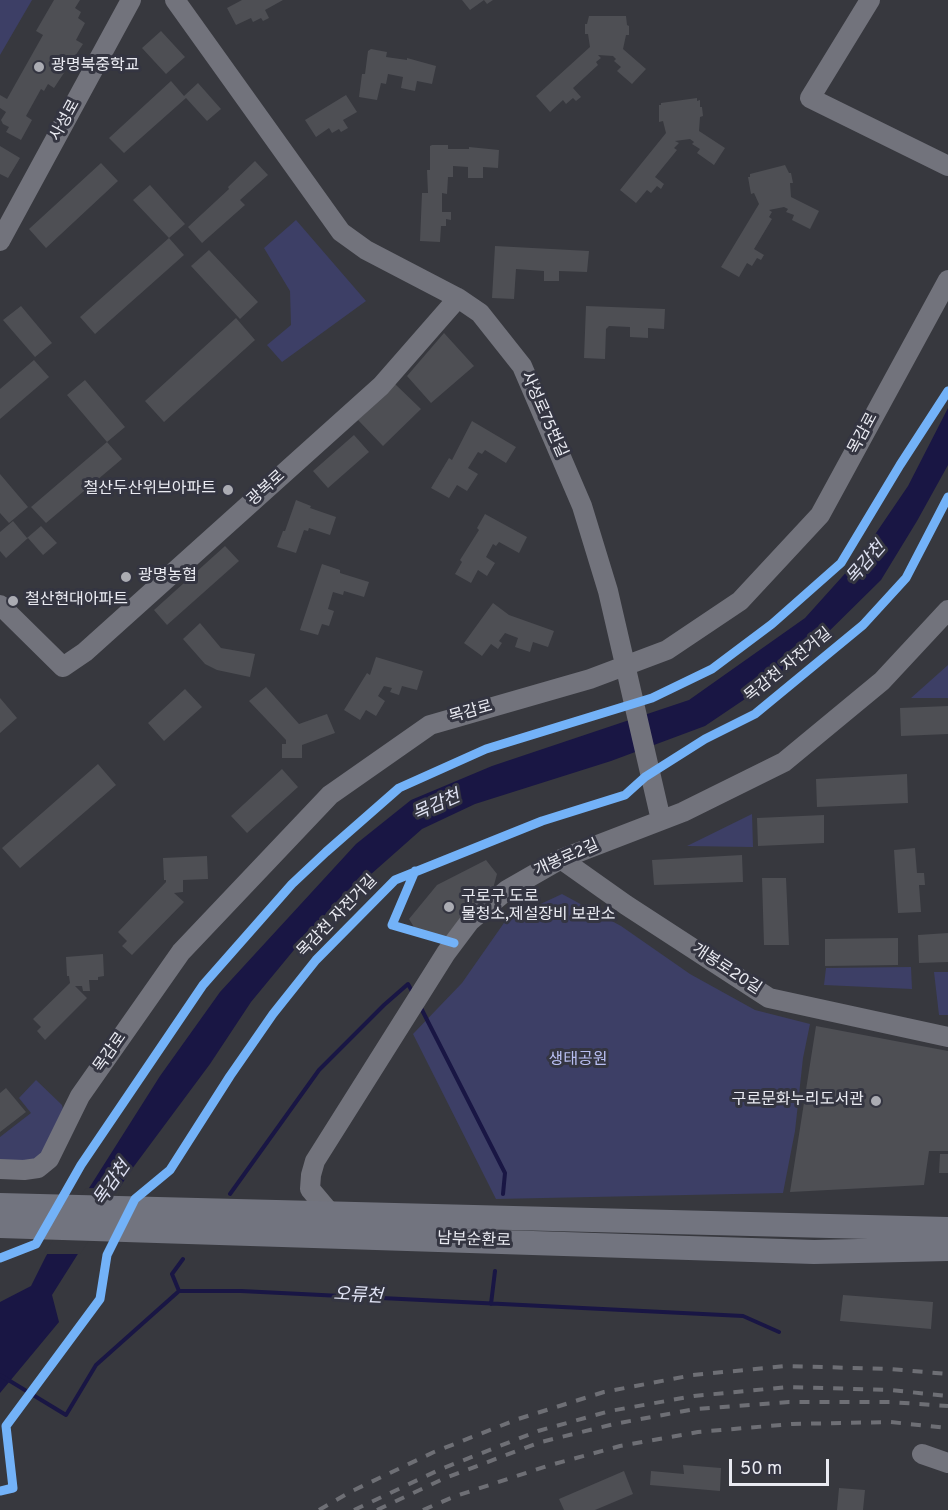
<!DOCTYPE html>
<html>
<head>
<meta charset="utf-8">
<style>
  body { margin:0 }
  #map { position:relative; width:948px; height:1510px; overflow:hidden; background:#37383e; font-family:Overpass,sans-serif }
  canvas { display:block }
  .scale { position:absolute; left:729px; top:1459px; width:100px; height:27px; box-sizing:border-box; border:3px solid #eaebf2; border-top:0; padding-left:8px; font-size:18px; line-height:21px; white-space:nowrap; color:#eaebf2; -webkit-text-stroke:4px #343541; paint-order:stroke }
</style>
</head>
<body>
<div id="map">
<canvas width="948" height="1510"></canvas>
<div class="scale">50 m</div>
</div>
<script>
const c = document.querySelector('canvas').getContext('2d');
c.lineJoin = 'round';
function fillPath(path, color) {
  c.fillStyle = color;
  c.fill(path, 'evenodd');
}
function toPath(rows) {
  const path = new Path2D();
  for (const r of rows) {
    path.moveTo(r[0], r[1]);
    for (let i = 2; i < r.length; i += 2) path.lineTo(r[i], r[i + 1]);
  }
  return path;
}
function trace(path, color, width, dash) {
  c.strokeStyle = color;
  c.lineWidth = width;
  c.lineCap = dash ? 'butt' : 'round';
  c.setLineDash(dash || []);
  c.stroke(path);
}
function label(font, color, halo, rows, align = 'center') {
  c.font = font + ' Overpass,"Noto Sans KR",sans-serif';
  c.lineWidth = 6;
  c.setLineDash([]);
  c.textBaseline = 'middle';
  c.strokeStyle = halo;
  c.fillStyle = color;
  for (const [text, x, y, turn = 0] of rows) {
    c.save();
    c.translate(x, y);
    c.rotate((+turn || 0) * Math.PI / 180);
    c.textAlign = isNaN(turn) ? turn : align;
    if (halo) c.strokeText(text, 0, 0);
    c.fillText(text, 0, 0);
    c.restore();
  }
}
const green = toPath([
  [0,0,32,0,0,55],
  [296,220,366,301,282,362,267,345,291,325,290,291,264,248],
  [948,665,948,698,911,698],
  [752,814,753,847,687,846],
  [562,894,621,926,690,974,755,1010,810,1024,803,1058,795,1131,783,1193,496,1199,413,1034,462,983,506,920],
  [911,967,912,989,824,985,826,968],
  [934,972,948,972,948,1015,939,1015],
  [36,1080,62,1105,65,1117,44,1152,36,1159,22,1162,0,1162,0,1137,31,1113,19,1098]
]);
const water = toPath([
  [948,408,948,465,917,521,881,580,810,650,745,699,705,726,611,761,475,804,422,829,317,922,251,1002,210,1064,129,1173,52,1295,59,1322,0,1393,0,1302,31,1286,46,1256,160,1076,220,992,356,844,411,800,492,766,689,700,805,618,859,558,908,486]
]);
const pier = toPath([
  [86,1188,122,1189,80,1254,44,1254]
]);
const stream = toPath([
  [421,1008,505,1173,503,1194],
  [230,1194,319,1070,384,1005,408,984,413,993],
  [179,1291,172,1274,183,1259],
  [491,1304,495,1271],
  [0,1375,66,1415,96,1365,179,1291,241,1291,743,1316,779,1332]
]);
const building = toPath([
  [54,0,80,0,75,8,81,12,78,18,85,23,76,40,83,44,54,88,48,84,44,91,41,89,26,116,32,120,21,140,6,132,9,127,3,124,1,120,6,112,0,108,0,95,7,99,43,35,36,31],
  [242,0,283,0,265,10,269,18,263,21,261,18,253,22,251,18,236,25,227,8],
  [462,0,493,0,487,4,484,0,470,10],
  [589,16,626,16,627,25,629,26,629,35,626,35,623,49,646,69,632,84,617,71,621,67,614,61,616,59,613,56,598,55,601,58,596,62,598,65,573,88,581,97,576,101,573,98,566,104,563,100,550,112,536,96,590,47,588,34,585,34,585,24,587,24],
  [161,31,185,57,166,74,142,48],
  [371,49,387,52,386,57,407,60,407,58,436,66,432,84,417,81,415,91,401,88,403,77,388,74,386,84,381,83,377,100,359,97,362,74,365,74,368,51],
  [171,81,184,96,198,83,221,109,207,121,186,98,124,153,109,138],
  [346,95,357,112,343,120,348,128,341,132,339,129,332,133,329,128,316,137,305,120],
  [697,98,697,101,700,100,700,107,702,107,703,116,700,117,699,131,725,148,714,165,697,153,700,149,692,144,694,142,690,139,675,141,679,143,674,148,677,150,655,177,664,184,661,189,657,186,651,193,647,190,636,203,620,190,666,133,663,121,659,122,659,105,661,105,661,103],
  [432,145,448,145,448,149,469,149,469,147,499,150,498,168,483,167,483,178,468,178,468,167,453,166,453,177,448,177,447,194,442,193,442,212,451,212,451,220,446,219,446,226,441,226,440,242,420,241,422,193,428,193,427,170,430,170,430,146],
  [0,146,20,158,8,178,0,174],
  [255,161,268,175,240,200,245,205,202,243,188,227,229,189,228,187],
  [101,163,118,181,46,248,29,229],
  [785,165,789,173,791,173,793,183,790,183,791,197,819,211,810,229,792,220,794,215,786,212,788,209,784,207,769,210,772,212,769,217,772,219,754,249,764,255,761,260,757,258,752,266,747,263,739,277,721,267,759,204,754,193,751,194,748,177,750,177,750,174],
  [150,185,185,224,169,238,184,255,95,334,80,317,169,238,133,200],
  [495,246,589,251,587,272,559,271,559,281,544,281,544,271,516,269,514,299,492,298],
  [209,250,258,302,240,319,191,266],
  [21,306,52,343,35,357,3,320],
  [586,306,665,309,664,329,648,328,648,338,630,337,630,327,609,326,606,329,605,359,584,358],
  [236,318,255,340,164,422,145,401],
  [444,333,474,366,431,403,407,376],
  [34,360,49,377,0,419,0,389],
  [85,380,125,427,107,442,67,395],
  [395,384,421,409,383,446,358,420],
  [472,421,516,447,506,463,485,450,482,454,478,452,468,468,478,474,467,491,457,485,449,498,431,488,449,458,452,460],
  [354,435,369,452,328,488,313,471],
  [107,442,122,459,46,523,31,507],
  [0,474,28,507,9,523,0,513],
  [296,500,311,506,310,508,336,517,330,535,309,528,308,531,304,530,296,553,277,547,283,531,285,531],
  [485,514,527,537,519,553,499,542,496,546,493,544,486,557,495,563,487,576,478,570,471,583,455,574,462,562,460,560,479,530,477,528],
  [13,521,27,538,41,526,57,543,43,555,28,538,6,558,0,551,0,532],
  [225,546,239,561,167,625,154,610],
  [322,564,340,570,340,573,369,582,364,597,344,591,343,595,333,592,328,609,334,611,329,626,322,624,318,635,300,630],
  [493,603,509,615,554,631,548,647,533,642,530,652,515,647,518,638,505,633,499,641,502,643,498,649,491,644,482,656,464,643],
  [200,623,221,648,255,654,250,677,217,670,205,664,183,639],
  [376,657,423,671,417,690,402,686,399,695,390,692,392,688,384,686,378,696,385,701,376,716,366,710,360,720,344,710,367,673,370,675],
  [266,687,299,724,327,714,335,733,302,745,302,758,282,758,282,744,286,744,286,740,249,701],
  [185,689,202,707,164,741,148,723],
  [0,698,17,718,0,733],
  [948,706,948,734,901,736,900,708],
  [98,764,116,785,20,868,2,848],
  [282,769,298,787,247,833,231,816],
  [907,774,908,803,817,807,816,779],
  [824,815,824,843,758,846,757,818],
  [915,848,917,873,924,873,925,885,919,885,921,912,898,913,894,850],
  [742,855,743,882,654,885,652,860],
  [207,856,208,879,183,880,183,892,174,893,184,902,132,955,122,946,127,941,118,932,166,882,166,880,164,880,163,858],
  [486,860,497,874,491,896,449,937,417,932,409,919,437,885],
  [762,878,786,878,789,945,764,945],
  [948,933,948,962,919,963,918,935],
  [898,938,898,965,825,966,825,939],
  [103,954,104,976,98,977,98,980,89,980,90,991,83,991,82,986,75,986,87,998,45,1040,37,1031,41,1027,33,1019,70,983,69,976,67,976,66,957],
  [816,1026,948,1051,948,1151,929,1151,924,1185,790,1192],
  [6,1088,26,1112,0,1132,0,1093],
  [940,1154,948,1154,948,1173,939,1173],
  [843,1295,933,1302,931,1329,840,1321],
  [683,1465,721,1468,720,1491,650,1485,651,1471,684,1474],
  [624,1471,633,1494,595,1510,564,1510,559,1499],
  [839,1488,865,1490,863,1510,837,1510]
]);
const minor = toPath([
  [175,0,341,232,366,250,458,298,480,313,522,366,582,506,608,591,661,820],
  [870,0,810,98,948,166],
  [0,241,131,0],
  [0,605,63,667,85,652,381,386,458,298],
  [561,859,626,905,769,998,948,1037],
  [0,1169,24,1170,38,1168,49,1159,80,1096,181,952,330,795,430,725,590,679,667,650,740,601,820,515,948,280],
  [331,1214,310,1189,311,1175,315,1161,446,953,470,921,507,890,561,859,683,812,784,762,882,681,948,610],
  [922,1454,948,1463]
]);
const major = toPath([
  [0,1205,948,1229],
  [0,1226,814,1252,948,1249]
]);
const rail = toPath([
  [319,1510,350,1492,434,1452,518,1419,604,1392,693,1375,786,1366,890,1369,948,1374],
  [354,1510,441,1469,538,1431,610,1411,694,1396,788,1387,890,1390,948,1396],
  [377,1510,445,1478,541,1442,614,1424,695,1409,789,1402,890,1402,948,1406],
  [423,1510,453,1497,547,1466,620,1446,698,1432,792,1424,890,1422,948,1428]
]);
const cycleway = toPath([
  [415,871,392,925,454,943],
  [0,1258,36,1244,81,1165,203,985,292,884,326,852,399,788,486,749,652,698,712,669,772,624,841,563,900,465,948,391],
  [0,1491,13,1488,6,1426,100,1299,107,1255,135,1199,170,1170,230,1076,273,1014,316,960,395,880,542,821,625,795,645,777,705,739,755,714,863,625,906,578,948,497]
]);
const markers = [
  [39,67,6,"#abacb3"],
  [228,490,6,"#abacb3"],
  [126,577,6,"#abacb3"],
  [13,601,6,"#abacb3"],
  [449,907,6,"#abacb3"],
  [876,1101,6,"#abacb3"]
];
const poiNames = [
  ["광명북중학교",51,67],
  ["철산두산위브아파트",216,490,"right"],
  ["광명농협",138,577],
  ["철산현대아파트",25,601],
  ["구로구 도로",461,898],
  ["물청소,제설장비 보관소",461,916],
  ["구로문화누리도서관",864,1101,"right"]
];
const streetNames = [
  ["사성로",66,121,-61],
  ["사성로75번길",543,415,66],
  ["목감로",864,434,-62],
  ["광복로",267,489,-42],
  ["목감천 자전거길",789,666,-39],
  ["목감로",471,713,-16],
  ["개봉로2길",567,859,-24],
  ["목감천 자전거길",338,917,-46],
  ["개봉로20길",726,970,33],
  ["목감로",111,1053,-55],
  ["남부순환로",474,1241,2]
];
const parkNames = [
  ["생태공원",578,1061]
];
const waterNames = [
  ["목감천",867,564,-49],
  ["목감천",437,807,-24],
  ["목감천",113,1184,-55],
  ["오류천",358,1297,3]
];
fillPath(green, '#3d3f66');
fillPath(water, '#191644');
fillPath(pier, '#37383e');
trace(stream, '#191644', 4);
fillPath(building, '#4e4f54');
trace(minor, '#72737c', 20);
trace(major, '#72747f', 24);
trace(rail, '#6e6f75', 4, [10, 10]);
trace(cycleway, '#73b2f8', 9);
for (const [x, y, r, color] of markers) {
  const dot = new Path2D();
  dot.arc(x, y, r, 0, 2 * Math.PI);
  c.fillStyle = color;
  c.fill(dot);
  trace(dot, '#343541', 2);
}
label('16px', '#eaebf2', '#343541', poiNames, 'left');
label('16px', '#eaebf2', '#343541', streetNames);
label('16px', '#b8bef1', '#343541', parkNames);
label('italic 18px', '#e0e3f4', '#343541', waterNames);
</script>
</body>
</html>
